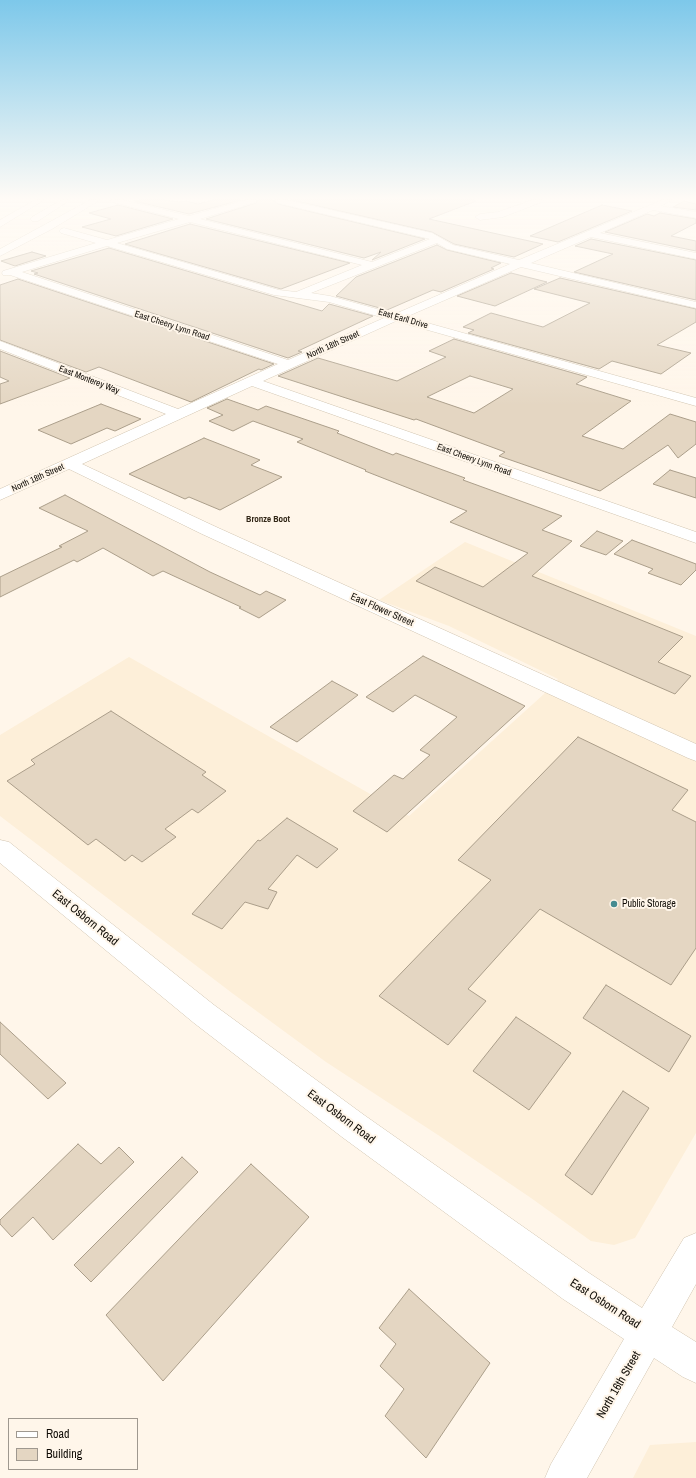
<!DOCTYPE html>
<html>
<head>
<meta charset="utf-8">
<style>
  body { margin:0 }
  #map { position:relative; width:696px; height:1478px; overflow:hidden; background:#fff6ea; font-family:"Archivo Narrow",sans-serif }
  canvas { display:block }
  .legend { position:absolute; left:8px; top:1418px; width:130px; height:52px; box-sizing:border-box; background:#fff6ea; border:1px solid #9f988f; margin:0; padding:5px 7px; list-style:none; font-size:12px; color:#100c06 }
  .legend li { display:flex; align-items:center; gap:8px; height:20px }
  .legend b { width:20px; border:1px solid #9f988f }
</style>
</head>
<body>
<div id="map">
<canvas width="696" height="1478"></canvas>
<ul class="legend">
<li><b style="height:5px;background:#fff"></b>Road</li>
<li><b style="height:11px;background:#e4d6c2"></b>Building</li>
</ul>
</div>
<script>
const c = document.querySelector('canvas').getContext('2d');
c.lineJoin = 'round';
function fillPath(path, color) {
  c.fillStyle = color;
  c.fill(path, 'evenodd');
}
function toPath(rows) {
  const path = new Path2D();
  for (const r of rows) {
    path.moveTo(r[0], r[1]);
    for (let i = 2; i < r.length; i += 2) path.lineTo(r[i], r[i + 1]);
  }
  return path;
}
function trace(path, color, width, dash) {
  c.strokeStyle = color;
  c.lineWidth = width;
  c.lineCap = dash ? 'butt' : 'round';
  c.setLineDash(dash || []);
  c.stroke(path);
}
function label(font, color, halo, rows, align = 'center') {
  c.font = font + ' "Archivo Narrow",sans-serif';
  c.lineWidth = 4;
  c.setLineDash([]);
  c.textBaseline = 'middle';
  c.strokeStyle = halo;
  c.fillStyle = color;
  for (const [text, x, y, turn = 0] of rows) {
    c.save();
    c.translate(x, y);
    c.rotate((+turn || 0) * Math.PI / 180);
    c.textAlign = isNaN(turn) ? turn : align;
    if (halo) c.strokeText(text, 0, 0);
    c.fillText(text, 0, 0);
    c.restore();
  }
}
const built = toPath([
  [465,542,696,636,696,1133,635,1238,614,1245,591,1241,531,1198,438,1135,326,1062,232,993,0,816,0,735,129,657,409,816,544,694,558,679,449,626,379,600],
  [696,1442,696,1478,633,1478,650,1445]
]);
const building = toPath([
  [140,200,163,200,181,202,186,201,198,204,213,200,241,200,189,214,134,201,140,200],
  [258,200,273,200,278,204,425,239,372,260,381,252,364,258,206,219,256,203,258,200],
  [292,200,475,200,476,201,429,219,543,244,514,257,454,244,432,232,292,200],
  [684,201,696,204,696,210,673,207,684,201],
  [118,205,173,219,116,236,82,227,111,219,89,213,118,205],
  [602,205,632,211,558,242,530,236,602,205],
  [660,213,696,219,696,223,671,236,696,241,696,251,605,232,647,214,654,216,660,213],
  [190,224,350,263,281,289,125,244,190,224],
  [591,239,696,260,696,300,574,272,613,254,575,246,591,239],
  [437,245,447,250,501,263,491,268,494,269,441,292,433,290,387,310,336,296,356,277,437,245],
  [109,248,322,311,329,304,373,316,298,351,302,352,288,358,34,274,38,273,31,271,109,248],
  [32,252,46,256,15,266,1,261,32,252],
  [511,273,547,282,495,306,457,296,511,273],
  [560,278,696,309,696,322,657,345,691,353,661,374,612,361,599,369,468,333,474,330,463,327,491,313,543,327,590,303,534,289,560,278],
  [18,279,274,364,261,370,259,369,191,402,99,367,86,372,0,340,0,285,18,279],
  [454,339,587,377,576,384,631,401,582,436,623,449,670,414,696,422,696,444,678,458,668,445,600,491,499,456,505,452,416,419,414,420,278,376,318,358,397,381,446,357,429,351,454,339],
  [470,376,513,389,474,413,427,397,470,376],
  [0,351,70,378,0,404,0,384,9,381,0,377,0,351],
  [227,399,258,410,266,406,339,431,337,433,393,455,396,453,465,478,463,480,562,516,542,530,572,541,532,576,683,637,658,662,691,676,675,694,416,581,435,567,483,587,528,553,450,522,467,511,365,471,366,470,297,442,303,439,253,421,233,431,209,421,223,415,207,408,227,399],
  [101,404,141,419,115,431,107,428,71,444,38,430,101,404],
  [204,438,260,460,251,465,282,477,220,510,189,497,185,499,129,474,204,438],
  [670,470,696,478,696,498,653,484,670,470],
  [65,495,210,572,260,595,266,591,286,600,259,618,239,608,241,607,163,571,153,576,103,548,77,562,74,560,0,597,0,577,62,547,59,546,88,531,39,508,65,495],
  [597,531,623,541,606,555,580,546,597,531],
  [632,540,696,564,696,570,681,585,648,573,653,569,614,554,632,540],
  [423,656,525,706,387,832,353,811,394,775,403,779,430,755,420,750,457,717,415,695,393,712,366,697,423,656],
  [332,681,358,695,297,742,270,727,332,681],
  [111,711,206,772,202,775,226,791,198,813,192,809,165,829,176,837,142,862,132,855,125,861,96,839,88,845,7,781,35,764,31,760,111,711],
  [578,737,688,790,672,810,696,822,696,948,671,985,540,909,468,989,486,1001,448,1045,379,996,491,880,458,860,578,737],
  [287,818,338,849,317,868,297,855,268,889,277,892,268,909,245,902,222,929,192,914,258,840,260,841,287,818],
  [606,985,691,1036,669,1072,583,1018,606,985],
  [516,1017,571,1053,529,1110,473,1071,516,1017],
  [0,1022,66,1083,48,1099,0,1054,0,1022],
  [623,1091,649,1108,592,1195,565,1175,623,1091],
  [78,1144,101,1164,119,1147,134,1162,53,1240,33,1217,12,1237,0,1224,0,1220,78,1144],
  [182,1157,198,1172,91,1282,74,1265,182,1157],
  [251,1164,309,1217,163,1381,106,1315,251,1164],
  [409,1289,490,1363,426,1458,385,1416,404,1389,380,1366,396,1344,379,1328,409,1289]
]);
const minor = toPath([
  [111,200,124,200,189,216,245,200,257,200,256,202,200,219,372,262,430,239,278,203,274,200,287,200,432,233,453,245,519,260,662,200,672,200,661,206,696,212,696,218,653,210,600,233,696,253,696,259,591,237,531,263,696,302,696,308,521,267,406,317,696,398,696,406,396,321,263,381,696,532,696,543,252,386,82,464,214,526,696,744,696,761,688,758,202,534,69,469,0,500,0,489,166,414,0,349,0,341,178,409,278,364,10,275,3,275,2,273,3,271,96,243,61,233,59,231,61,229,64,228,107,240,179,219,112,202,111,200],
  [190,222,362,265,296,292,279,290,117,243,190,222],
  [437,243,447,249,510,264,395,314,330,296,311,293,437,243],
  [107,246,274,295,329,302,384,318,288,360,22,272,107,246],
  [532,200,543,200,542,202,503,217,480,220,475,217,480,214,498,212,532,200]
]);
const major = toPath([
  [0,840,9,842,214,1005,364,1115,589,1273,642,1308,684,1238,696,1233,696,1284,672,1327,696,1342,696,1383,683,1377,654,1358,587,1478,545,1478,551,1464,624,1339,563,1299,342,1137,194,1023,0,863,0,840]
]);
const highway = toPath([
  [35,200,44,200,0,227,0,220,35,200],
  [61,200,70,200,38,221,32,221,30,219,32,217,61,200],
  [90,200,100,200,52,229,0,256,0,249,90,200]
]);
const markers = [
  [614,904,4,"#458c91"]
];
const farStreetnames = [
  ["East Earll Drive",403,319,16],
  ["East Cheery Lynn Road",172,326,18],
  ["North 18th Street",333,345,-24],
  ["East Monterey Way",89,380,21],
  ["East Cheery Lynn Road",474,460,20],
  ["North 18th Street",38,478,-24]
];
const farNeighbourhoodnames = [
  ["Bronze Boot",268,520]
];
const streetNames = [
  ["East Flower Street",382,610,24]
];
const poiNames = [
  ["Public Storage",622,904]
];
const nearStreetnames = [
  ["East Osborn Road",85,918,39],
  ["East Osborn Road",341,1117,37],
  ["East Osborn Road",605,1304,33],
  ["North 16th Street",619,1385,-60]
];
fillPath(built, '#fdefd9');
fillPath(building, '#e4d6c2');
trace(building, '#ab9e8a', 1);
trace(minor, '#d1c4b0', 1);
trace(major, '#d1c4b0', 1);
trace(highway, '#d1c4b0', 1);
fillPath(minor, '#fff');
fillPath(major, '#fff');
fillPath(highway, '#fff');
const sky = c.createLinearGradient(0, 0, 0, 406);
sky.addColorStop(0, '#7dc8ea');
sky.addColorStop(0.49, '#fffbf6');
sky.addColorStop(1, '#fffbf600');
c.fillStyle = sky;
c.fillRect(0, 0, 696, 406);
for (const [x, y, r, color] of markers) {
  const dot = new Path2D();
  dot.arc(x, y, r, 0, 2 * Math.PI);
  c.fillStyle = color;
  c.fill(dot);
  trace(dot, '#fff6ea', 1.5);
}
label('9px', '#100c06', '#fff6ea', farStreetnames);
label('bold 9px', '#322717', '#fff6ea', farNeighbourhoodnames);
label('10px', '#100c06', '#fff6ea', streetNames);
label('10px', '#100c06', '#fff6ea', poiNames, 'left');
label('12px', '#100c06', '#fff6ea', nearStreetnames);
</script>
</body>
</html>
